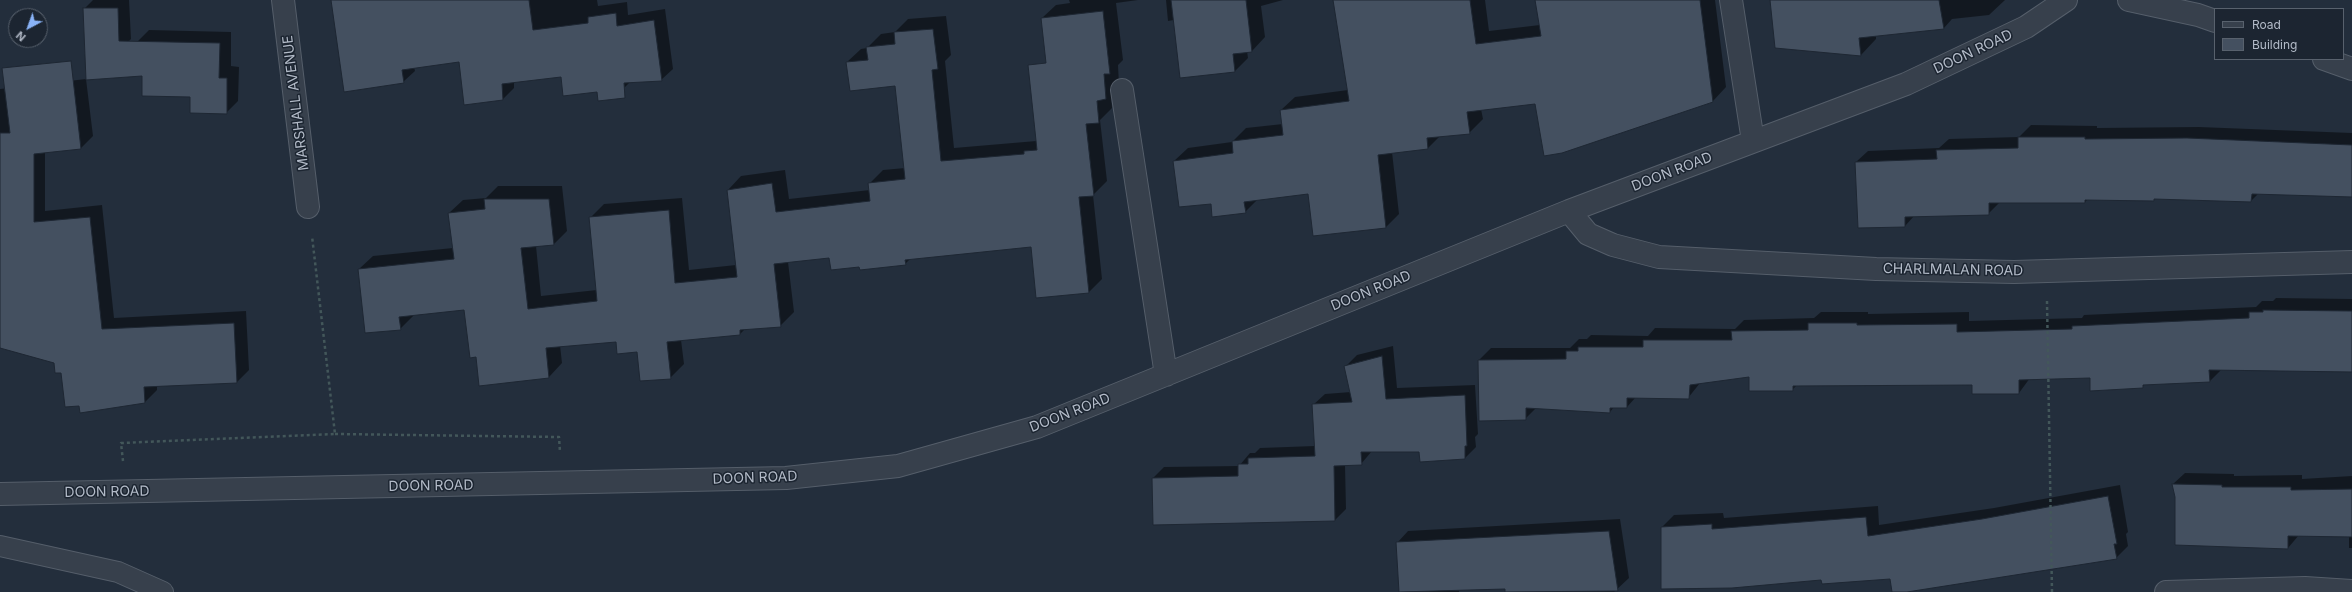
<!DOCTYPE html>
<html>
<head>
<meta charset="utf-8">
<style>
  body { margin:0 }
  #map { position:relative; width:2352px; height:592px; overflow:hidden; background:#232e3c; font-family:Inter,sans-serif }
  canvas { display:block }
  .legend { position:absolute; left:2214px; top:8px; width:130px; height:52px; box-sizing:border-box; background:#1c2531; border:1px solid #58616d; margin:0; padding:5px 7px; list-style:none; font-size:12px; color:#b3bbc8 }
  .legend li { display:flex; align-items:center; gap:8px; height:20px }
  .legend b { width:20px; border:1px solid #58616d }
  .north { position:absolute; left:8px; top:8px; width:40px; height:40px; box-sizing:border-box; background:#1c2531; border:1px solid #58616d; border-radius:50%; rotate:221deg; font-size:11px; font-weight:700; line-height:16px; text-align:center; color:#b3bbc8 }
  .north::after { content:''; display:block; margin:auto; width:14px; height:18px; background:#89b3f7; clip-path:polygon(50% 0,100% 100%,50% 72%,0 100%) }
</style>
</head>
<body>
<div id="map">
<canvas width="2352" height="592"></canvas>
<ul class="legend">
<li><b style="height:5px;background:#37404c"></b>Road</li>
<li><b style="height:11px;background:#445060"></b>Building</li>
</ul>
<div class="north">N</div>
</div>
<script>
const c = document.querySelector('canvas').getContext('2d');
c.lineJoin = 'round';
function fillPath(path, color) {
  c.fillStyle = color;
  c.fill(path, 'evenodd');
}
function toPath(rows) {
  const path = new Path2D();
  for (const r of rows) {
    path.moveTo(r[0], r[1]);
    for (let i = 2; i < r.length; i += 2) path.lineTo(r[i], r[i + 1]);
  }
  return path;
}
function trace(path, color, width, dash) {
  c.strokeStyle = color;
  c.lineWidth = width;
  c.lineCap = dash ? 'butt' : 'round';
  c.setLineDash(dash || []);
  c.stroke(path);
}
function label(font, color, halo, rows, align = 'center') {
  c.font = font + ' Inter,sans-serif';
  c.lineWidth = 3;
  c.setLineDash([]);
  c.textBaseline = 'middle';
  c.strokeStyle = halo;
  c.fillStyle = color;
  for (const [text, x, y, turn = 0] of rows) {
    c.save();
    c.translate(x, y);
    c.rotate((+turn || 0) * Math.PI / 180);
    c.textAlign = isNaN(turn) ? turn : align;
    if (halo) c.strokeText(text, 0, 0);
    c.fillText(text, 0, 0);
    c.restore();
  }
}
const shadow = toPath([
  [93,0,129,0,131,39,119,51,84,9],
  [335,0,597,0,598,6,627,2,628,15,665,9,673,69,661,80,630,82,624,88,562,76,514,82,514,88,503,99,460,61,414,67,415,71,403,82],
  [1069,0,1138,0,1116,3,1123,60,1118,65,1119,85,1111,94,1112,108,1100,120,1107,181,1093,195,1102,279,1089,292,1032,246,911,258,905,264,860,266,830,257,788,262,794,312,780,326,745,329,740,334,681,340,684,364,670,378,638,351,617,340,560,345,562,363,549,377,480,384,477,356,465,309,414,315,400,329,359,269,373,256,453,248,449,213,463,200,486,198,498,186,562,186,567,231,554,244,536,246,541,296,597,290,590,218,604,204,682,198,689,270,736,265,728,190,741,176,785,170,789,199,870,190,869,184,883,170,905,168,896,85,847,62,861,49,867,48,881,34,895,32,908,19,946,16,951,55,945,61,954,148,1048,140,1056,160,1042,18,1056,5,1070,3],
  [1166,0,1283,0,1261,6,1265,37,1252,51,1247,51,1248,58,1235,71,1174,20,1168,21],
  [1334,0,1485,0,1489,31,1540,25,1536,0,1715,0,1726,87,1713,101,1536,103,1481,109,1483,119,1469,133,1440,136,1428,148,1392,152,1399,214,1386,227,1309,193,1258,199,1245,212,1212,202,1174,161,1188,148,1232,142,1246,128,1283,124,1281,110,1295,97,1348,90],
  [1771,0,2005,0,1989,15,1952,19,1944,28,1876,35,1876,39,1861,55],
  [149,30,231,32,231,66,239,67,238,101,226,113,143,75,137,42],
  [86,79,93,136,81,148,45,152,45,211,102,205,114,318,246,311,249,370,237,382,157,386,157,390,145,402,81,412,80,405,55,363,0,347,0,89],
  [2031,125,2097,126,2097,128,2199,127,2352,133,2352,196,2259,193,2251,201,2156,198,2153,200,2088,199,2085,202,2000,202,1988,214,1915,215,1905,226,1856,162,1868,151,1939,148,1949,139,2019,137],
  [2276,298,2352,299,2352,371,2221,370,2210,381,2145,384,2142,387,2091,377,2030,378,2019,393,1973,384,1797,385,1792,390,1750,376,1700,383,1688,398,1636,397,1627,407,1614,407,1610,412,1537,407,1525,419,1479,360,1491,348,1570,348,1579,339,1587,339,1591,335,1648,336,1655,328,1735,329,1744,320,1814,318,1821,312,1868,312,1868,314,1969,312,1969,321,2082,318,2084,315,2256,307,2262,301,2273,301],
  [1393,346,1397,388,1475,385,1478,434,1475,437,1476,447,1465,458,1420,451,1372,451,1361,464,1345,465,1346,509,1335,520,1154,524,1153,478,1164,467,1239,466,1250,453,1255,453,1260,448,1315,446,1313,405,1325,394,1351,392,1346,366,1357,355],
  [2185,473,2234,474,2234,476,2302,475,2302,479,2352,476,2352,548,2349,548,2349,536,2299,535,2288,548,2176,497,2173,484],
  [2120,485,2128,532,2126,534,2128,546,2116,558,1901,592,1893,592,1891,578,1822,579,1662,527,1674,515,1723,513,1724,518,1878,506,1879,525,1994,508],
  [1620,519,1629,578,1614,592,1506,592,1506,588,1459,590,1459,592,1400,592,1397,543,1408,531]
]);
const building = toPath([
  [331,0,529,0,533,30,588,23,588,17,616,13,617,26,654,20,662,81,624,83,625,98,598,101,597,92,563,96,561,77,502,84,503,100,464,105,459,62,402,70,404,83,344,92,331,0],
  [1171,0,1246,0,1252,52,1233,54,1235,72,1180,78,1171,0],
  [1333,0,1470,0,1476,44,1541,36,1535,0,1700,0,1713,102,1562,153,1544,156,1535,104,1467,112,1470,134,1427,138,1428,149,1378,155,1386,228,1313,236,1308,194,1244,202,1246,213,1212,217,1211,204,1179,207,1173,161,1233,153,1232,141,1283,135,1280,110,1349,101,1333,0],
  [1770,0,1939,0,1944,29,1859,38,1861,56,1775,48,1770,0],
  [83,8,118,8,119,41,220,43,219,78,227,78,227,114,190,113,190,97,142,96,142,76,86,80,83,8],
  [1103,11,1110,74,1104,74,1106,99,1097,101,1099,123,1086,124,1094,196,1079,197,1089,293,1036,298,1031,247,905,260,906,265,860,270,859,267,831,270,829,258,774,264,781,327,740,330,740,335,667,342,671,379,640,381,637,352,617,354,616,342,546,348,549,378,479,386,476,357,470,358,464,310,399,317,401,330,365,333,358,269,454,259,448,213,485,209,484,199,549,199,554,245,521,248,528,309,597,301,589,217,669,210,675,283,737,277,727,190,772,183,776,212,870,201,868,183,905,179,895,86,850,91,846,62,868,60,866,47,895,44,894,32,933,29,938,69,932,70,941,161,1024,154,1024,151,1037,150,1028,65,1046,63,1041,18,1103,11],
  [71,61,81,149,34,154,34,222,90,217,102,329,234,323,237,383,144,387,145,403,80,413,79,406,65,407,61,373,55,373,54,363,0,348,0,133,10,133,2,68,71,61],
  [2018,137,2085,137,2085,139,2187,138,2352,145,2352,197,2252,194,2251,202,2154,199,2154,201,2085,200,2085,203,1989,203,1989,215,1905,217,1905,227,1858,228,1855,162,1937,159,1936,150,2018,148,2018,137],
  [2263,310,2352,311,2352,372,2209,370,2210,382,2143,385,2143,388,2090,391,2090,378,2019,380,2019,394,1972,394,1972,385,1793,386,1793,391,1749,391,1749,377,1690,385,1689,399,1627,398,1627,408,1610,408,1610,413,1526,408,1526,420,1479,421,1478,360,1566,359,1566,351,1578,351,1578,347,1643,347,1643,340,1732,340,1731,331,1808,330,1808,323,1857,323,1857,325,1957,324,1957,332,2072,329,2072,326,2249,318,2249,312,2263,312,2263,310],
  [1382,356,1386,399,1465,395,1467,446,1465,446,1465,459,1420,462,1419,452,1361,452,1362,465,1334,466,1335,521,1153,525,1152,478,1238,476,1238,464,1248,464,1248,458,1315,456,1312,404,1352,402,1344,366,1382,356],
  [2172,484,2222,485,2222,487,2291,487,2291,490,2352,489,2352,537,2288,536,2288,549,2175,545,2175,497,2172,484],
  [2108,496,2117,544,2114,544,2117,559,1907,592,1892,592,1890,579,1822,584,1821,580,1732,588,1661,589,1661,527,1712,524,1712,529,1866,517,1868,536,1982,519,2108,496],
  [1609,531,1618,591,1505,592,1505,589,1399,592,1396,542,1609,531]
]);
const path = toPath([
  [2047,301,2052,592],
  [335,434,559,437,560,452],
  [123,461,121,443,335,434,312,236]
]);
const lane = toPath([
  [0,546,118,572,163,592]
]);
const street = toPath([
  [283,0,308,207],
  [1731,0,1753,141],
  [2129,0,2198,15,2215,21],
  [2324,59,2352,69],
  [1122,90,1166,375],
  [1569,211,1588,234,1613,245,1659,257,1876,269,2014,272,2352,262],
  [0,494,786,478,898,466,1037,427,1569,211,1906,84,2026,27,2066,0],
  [2166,592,2305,588,2352,591]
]);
const streetNames = [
  ["DOON ROAD",1973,52,-25],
  ["MARSHALL AVENUE",296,103,-97],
  ["DOON ROAD",1672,172,-21],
  ["CHARLMALAN ROAD",1953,270,1],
  ["DOON ROAD",1371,291,-22],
  ["DOON ROAD",1070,413,-21],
  ["DOON ROAD",755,478,-2],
  ["DOON ROAD",431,486,-1],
  ["DOON ROAD",107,492,-1]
];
fillPath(shadow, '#0007');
fillPath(building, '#445060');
trace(building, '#1e2733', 1);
trace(lane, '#555e6a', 22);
trace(street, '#555e6a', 24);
trace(path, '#43575a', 2.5, [3, 3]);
trace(lane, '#37404c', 20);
trace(street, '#37404c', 22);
label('14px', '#b3bbc8', '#1c2531', streetNames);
</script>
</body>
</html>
